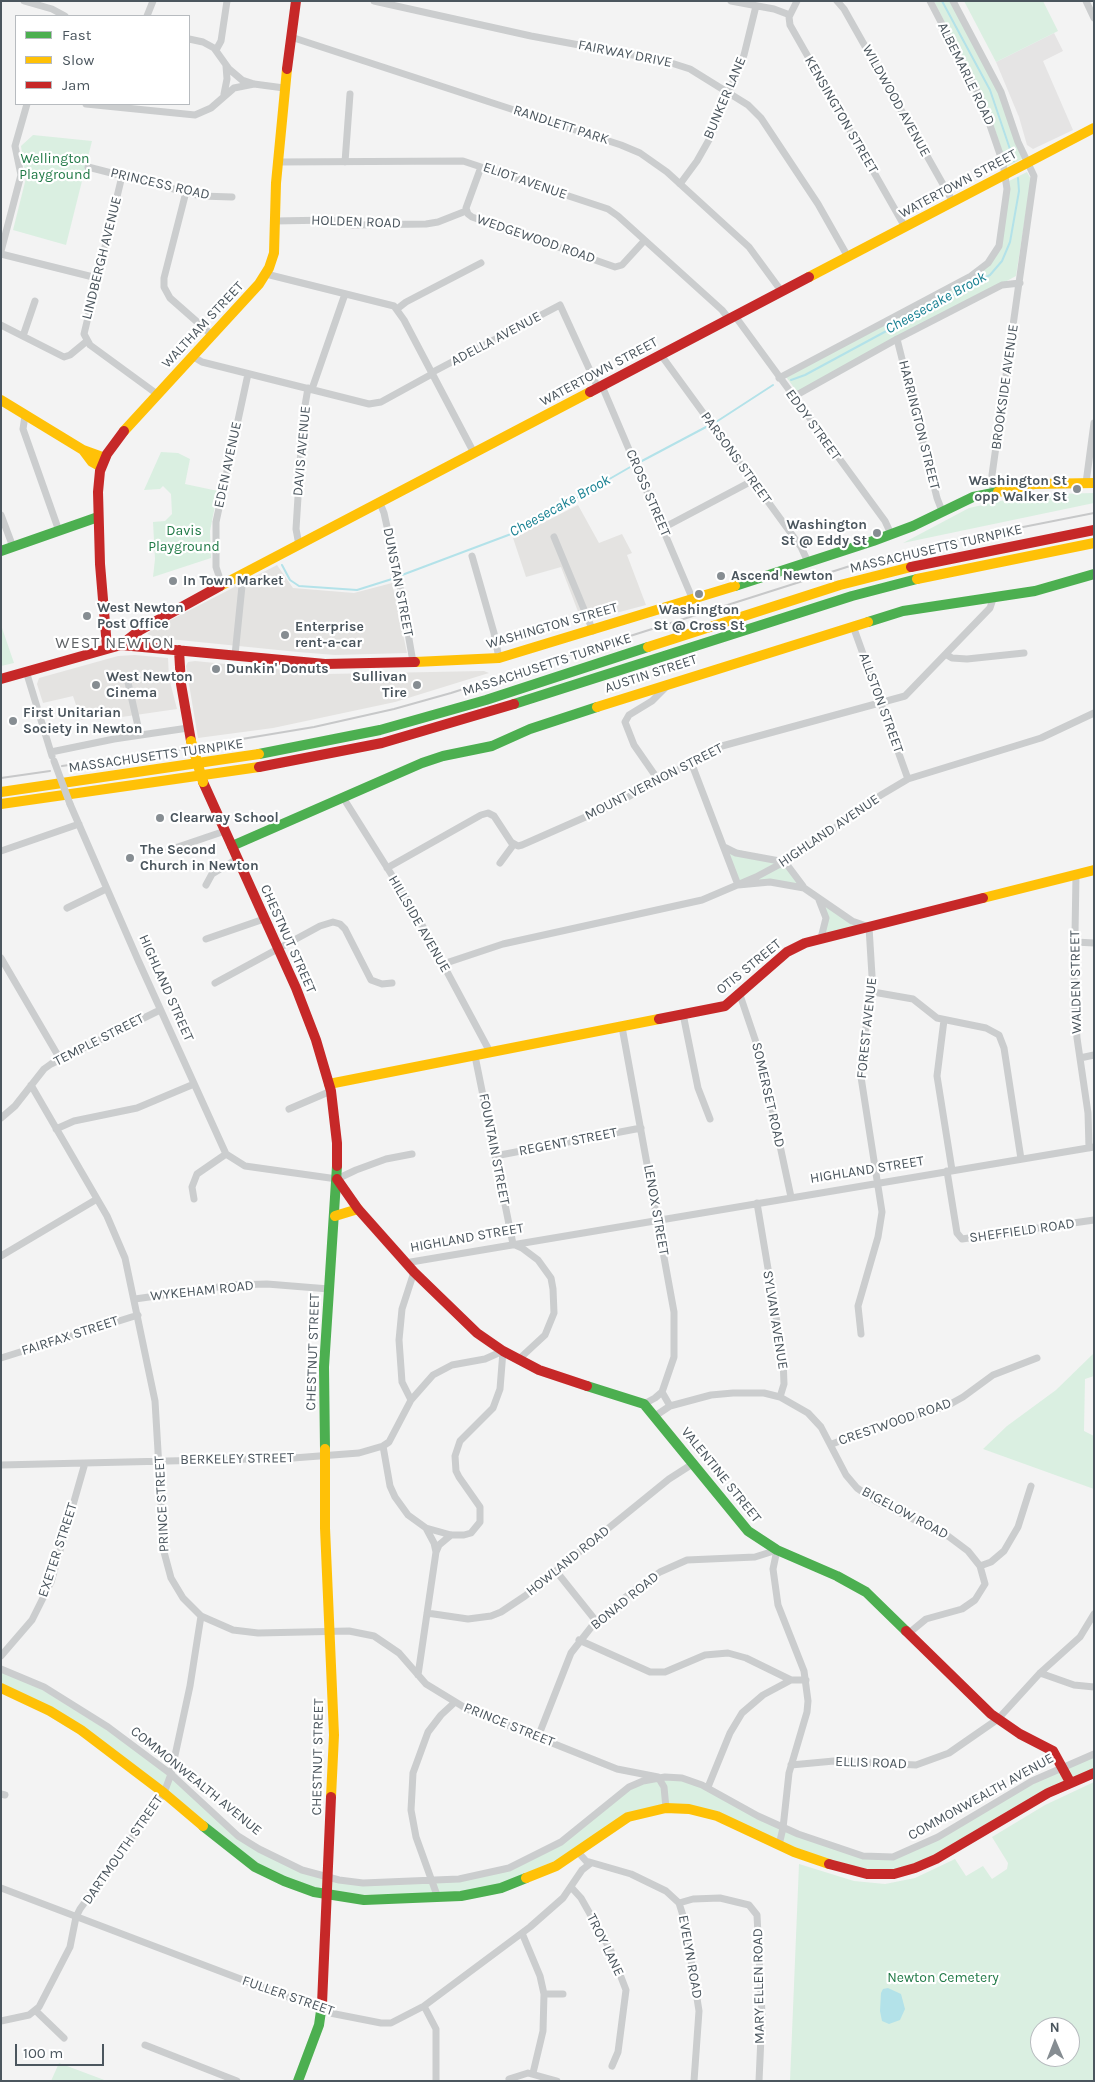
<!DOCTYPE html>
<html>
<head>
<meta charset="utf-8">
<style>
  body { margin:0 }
  #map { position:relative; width:1095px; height:2082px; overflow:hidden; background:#f3f3f3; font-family:Karla,sans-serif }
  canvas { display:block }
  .frame { position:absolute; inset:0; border:2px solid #4b565e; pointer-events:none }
  .legend { position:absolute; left:15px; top:15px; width:175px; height:90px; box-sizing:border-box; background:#fff; border:1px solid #b7bbbf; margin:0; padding:6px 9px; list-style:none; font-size:15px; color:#4b565e }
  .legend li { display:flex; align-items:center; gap:10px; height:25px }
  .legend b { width:25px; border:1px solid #b7bbbf }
  .north { position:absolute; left:1030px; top:2017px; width:50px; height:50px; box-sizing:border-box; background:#fff; border:1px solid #b7bbbf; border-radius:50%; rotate:359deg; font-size:14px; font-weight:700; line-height:20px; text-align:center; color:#4b565e }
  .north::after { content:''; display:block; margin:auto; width:18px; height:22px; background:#868d92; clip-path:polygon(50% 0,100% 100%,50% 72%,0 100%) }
  .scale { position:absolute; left:15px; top:2044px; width:89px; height:22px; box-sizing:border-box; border:2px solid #4b565e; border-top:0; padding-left:6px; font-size:15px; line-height:18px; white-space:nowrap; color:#4b565e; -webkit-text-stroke:4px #fff; paint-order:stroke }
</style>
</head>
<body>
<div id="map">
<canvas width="1095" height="2082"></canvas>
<div class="frame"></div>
<ul class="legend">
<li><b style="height:6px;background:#4caf50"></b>Fast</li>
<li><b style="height:6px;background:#ffc107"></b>Slow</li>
<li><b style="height:6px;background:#c62828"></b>Jam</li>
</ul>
<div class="north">N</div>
<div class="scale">100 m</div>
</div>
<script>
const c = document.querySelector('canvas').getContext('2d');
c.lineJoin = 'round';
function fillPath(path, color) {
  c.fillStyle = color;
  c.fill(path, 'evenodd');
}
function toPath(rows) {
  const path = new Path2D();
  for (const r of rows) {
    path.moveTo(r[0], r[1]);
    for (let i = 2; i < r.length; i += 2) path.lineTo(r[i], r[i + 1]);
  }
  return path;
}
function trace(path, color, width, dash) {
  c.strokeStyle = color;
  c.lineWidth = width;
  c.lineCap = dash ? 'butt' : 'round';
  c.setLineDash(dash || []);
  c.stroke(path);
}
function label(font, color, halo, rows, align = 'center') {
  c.font = font + ' Karla,sans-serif';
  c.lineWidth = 4.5;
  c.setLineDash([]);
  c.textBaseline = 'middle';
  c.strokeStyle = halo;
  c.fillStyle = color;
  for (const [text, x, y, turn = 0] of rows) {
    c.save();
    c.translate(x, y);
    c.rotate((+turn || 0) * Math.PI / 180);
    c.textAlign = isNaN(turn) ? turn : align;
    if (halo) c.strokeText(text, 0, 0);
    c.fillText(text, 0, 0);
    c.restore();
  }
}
const commercial = toPath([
  [578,505,599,543,622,534,632,553,627,555,646,605,582,622,561,567,526,577,513,538],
  [277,565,293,588,354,593,392,583,407,653,335,655,298,652,159,638,147,634,157,625,165,623],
  [135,655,168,658,169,678,177,709,115,718,113,711,81,720,73,696,43,703,37,684,39,678,118,656],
  [195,661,326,674,484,671,489,673,395,702,273,728,198,738,186,666,188,662]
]);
const education = toPath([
  [1054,33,1063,51,1043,61,1073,130,1033,149,1027,145,1019,117,996,62]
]);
const green = toPath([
  [934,1,951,1,1001,92,1026,157,1004,168,1003,155,989,110],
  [964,1,1043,1,1058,31,996,62],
  [33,135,92,141,66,245,13,230,26,178,21,146],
  [1027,172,1031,179,1016,276,798,393,784,374,977,272,997,249,1007,182],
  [161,452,178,453,190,459,185,484,218,491,210,531,211,558,153,577,155,559,153,522,165,521,172,514,171,494,163,486,160,489,144,490],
  [1094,493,1094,503,903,543,969,508,1014,498,1050,494],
  [1,625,14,663,1,666],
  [724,846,785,862,804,888,793,885,738,885],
  [822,905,860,924,821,938,824,928],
  [1094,1353,1094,1376,1085,1379,1084,1431,1094,1436,1094,1489,983,1449,1007,1426,1056,1390],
  [1,1669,22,1677,142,1752,238,1836,284,1863,351,1882,479,1876,537,1856,636,1784,682,1778,758,1816,854,1853,900,1855,995,1803,1094,1754,1094,1773,922,1866,859,1873,717,1816,650,1810,584,1848,482,1893,327,1895,255,1867,119,1758,1,1688],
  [1094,1782,1094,2081,790,2081,799,1864,854,1881,885,1884,915,1878,955,1859,966,1876,983,1866,992,1879,1007,1869,1008,1863,992,1837,1045,1805],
  [1040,2027,1070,2027,1070,2057,1040,2057],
  [59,2063,107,2081,51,2081]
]);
const water = toPath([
  [888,1988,901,1994,905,2009,900,2020,889,2024,882,2021,880,2011,881,1993,883,1989]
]);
const stream = toPath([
  [942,1,990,90,1014,161],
  [791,380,805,375,990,275,1002,261,1010,242,1019,191,1018,178],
  [716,422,773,385],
  [640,462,706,427],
  [282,565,290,580,299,586,357,590,392,579],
  [402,575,519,531,632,466]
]);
const street = toPath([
  [24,1,52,9,65,16],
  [374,1,531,36,665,61,690,69,748,105,761,118,818,204,848,257],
  [731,1,774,9,790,15],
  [797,1,789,17,790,25,905,227],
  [837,1,844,9,953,202],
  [953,1,1001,92,1018,142,1034,176,992,475,993,492],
  [1086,1,1094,18],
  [147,16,153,1],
  [291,37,621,145,640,153,667,172,749,247,782,292],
  [189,39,203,42,214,48,229,69,242,80,254,84,284,88],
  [216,50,221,41,227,1],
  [224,94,227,79,226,66],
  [86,104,195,115,211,108,234,88,254,84],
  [277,162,463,161,608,209,618,216,722,310,729,319],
  [345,162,350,94],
  [88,167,201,196,232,197],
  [481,167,466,208,468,214,472,217,615,267,622,265,644,241],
  [122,176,84,334,90,345,157,394],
  [680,184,697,161,710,138,744,55,756,6],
  [186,192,164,278,164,287,170,298,212,335],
  [274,221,331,220,353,225,426,224,438,222,466,211],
  [1,251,21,175,15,146,27,104],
  [1,254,97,278],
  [266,274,394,306,404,320,474,453],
  [397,309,406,302,481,263],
  [735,316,885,521,891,534],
  [1,325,64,357,70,355,87,341],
  [23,336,35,301],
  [897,339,937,498,942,511],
  [661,355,801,547,808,562],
  [192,356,202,362,369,404,381,402,432,374],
  [431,373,560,305,598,388],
  [779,378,971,276,988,263,999,246,1007,189,1003,163,981,99,930,1],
  [602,386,693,600],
  [312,389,345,294],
  [793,397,897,339,1002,285,1020,283],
  [25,416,23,429,59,531],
  [1086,483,1094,423],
  [380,503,384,513,399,581,413,662],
  [1,515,13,547],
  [663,528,752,481],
  [554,537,593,631],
  [299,545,296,529,303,417,308,388],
  [472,556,494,633,499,658],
  [222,585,216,567,216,522,248,374],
  [853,626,908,779],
  [235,655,242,586,239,577],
  [947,655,952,658,967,659,1024,653],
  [26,671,52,756],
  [127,678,140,735],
  [51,752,114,739,188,728],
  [691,762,738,885,770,882,804,888,852,921,869,927,873,992,863,1043,861,1077,882,1212,878,1237,858,1306,861,1334],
  [659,781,634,745,625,722,629,715,652,701,669,684],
  [344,799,415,912,490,1052],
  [70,804,138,960,226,1154,245,1166,337,1179,356,1170,386,1159,412,1154],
  [724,847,736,853,785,862,803,886],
  [169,850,225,831],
  [1,851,79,824],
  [500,863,514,844],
  [387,868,481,815,488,813,494,816,511,842,518,846,522,845,615,804,722,746,905,696,990,608,994,596],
  [1076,875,1074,993,1077,1038,1088,1113,1089,1148],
  [206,885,212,874,237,859],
  [819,900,826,918,821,938],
  [67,908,106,889],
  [206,939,264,919],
  [1075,942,1094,943],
  [1,958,60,1059],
  [443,964,503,944,702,900,756,877,797,855,881,795,908,779,1041,738,1094,713],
  [215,983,320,926,333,922,340,924,345,929,371,980,382,984,392,983],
  [873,992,913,999,937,1018,986,1028,999,1035,1004,1048,1021,1159],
  [740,995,761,1057,791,1197],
  [683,1014,698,1088,710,1119],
  [944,1020,937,1076,952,1170],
  [622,1027,674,1312,674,1357,662,1392,670,1406],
  [475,1056,513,1244,522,1248,538,1260,551,1278,553,1289,554,1313,545,1335,518,1360],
  [1080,1058,1094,1055],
  [31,1085,107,1216,125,1258,155,1401,164,1552,171,1578,183,1598,201,1616,233,1630,258,1633,349,1631,374,1636,399,1653,426,1684,467,1709,617,1769,658,1777,664,1787,666,1808],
  [289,1109,331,1091],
  [1,1118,15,1106,44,1069,51,1064,160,1010],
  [56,1129,74,1121,137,1108,194,1084],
  [495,1156,641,1128],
  [947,1171,957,1233,962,1239,1094,1220],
  [194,1199,192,1187,197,1174,226,1154],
  [1,1256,97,1199],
  [405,1263,1094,1147],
  [135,1299,233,1285,267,1284,329,1289],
  [1,1358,138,1315],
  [780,1397,808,1413,821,1427,846,1475,857,1488,876,1501,948,1536,968,1551,980,1566,985,1584,975,1600,962,1609,926,1619,909,1633],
  [411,1400,402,1382,399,1340,402,1309,414,1272],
  [644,1404,655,1398,662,1392],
  [655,1416,670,1406,711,1395,733,1393,764,1393,780,1397,784,1384,783,1358,757,1203],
  [832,1444,887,1423,945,1407,963,1397,993,1375,1037,1358],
  [383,1446,390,1486,395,1497,408,1515,426,1528,434,1543,436,1552,418,1675],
  [1,1465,293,1458,359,1453,383,1446,389,1442,411,1400,433,1375,452,1365,485,1359,503,1351],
  [426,1528,451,1535,464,1535,471,1533,480,1522,480,1507,459,1477,456,1471,455,1456,460,1441,493,1408,500,1389,503,1351],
  [777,1550,773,1569,778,1605,804,1671,808,1701,807,1712,789,1773,783,1828,779,1845],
  [436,1552,439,1545,451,1535],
  [980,1566,991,1562,1004,1551,1018,1527,1031,1486],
  [556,1571,596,1621],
  [427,1613,468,1619,491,1616,501,1612,525,1596,669,1479,694,1463],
  [579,1640,650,1672,665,1672,705,1655,728,1653,746,1658,791,1680,806,1680],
  [1,1656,32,1620,51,1582,85,1463],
  [1,1669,44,1687,108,1727,171,1774,238,1836,259,1849,302,1870,339,1880,363,1883,459,1879,509,1868,561,1842,629,1787,643,1781,665,1777,682,1778,702,1785,758,1816,798,1834,863,1856,893,1857,938,1837,1032,1781,1094,1754],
  [1040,1673,1074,1685,1094,1687],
  [538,1737,571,1653,596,1621,637,1588,660,1572,687,1560,755,1557,777,1550],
  [791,1765,834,1761,916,1765,949,1753,998,1719,1040,1673,1080,1637,1094,1614],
  [708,1787,730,1733,742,1713,763,1695,791,1680],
  [1,1794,5,1795],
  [578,1852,586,1861,631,1874,666,1891,679,1903,685,1922,699,2011,694,2081],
  [571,1887,581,1898,611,1951,626,1990,618,2052,612,2066],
  [1,1888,330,2013,381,2023,391,2023,424,2006,530,1927,563,1898,582,1870,591,1863],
  [438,1898,416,1837,411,1810,412,1792,413,1773,428,1732,441,1715,454,1703],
  [679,1903,693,1899,720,1898,749,1905,757,1915,762,2014,759,2081],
  [522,1933,540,1976,544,1994,543,2031,533,2073],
  [544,1994,563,1994],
  [424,2006,436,2029,436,2081],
  [36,2011,64,2038],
  [1,2021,29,2015,39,2007,70,1947,76,1917,80,1909,164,1793,171,1774,190,1686,201,1616],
  [145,2045,237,2081],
  [509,2079,528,2073,557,2081]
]);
const fast = toPath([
  [1,551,98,517],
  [735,586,873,541,913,526,973,497,998,492],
  [868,622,903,611,1035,591,1094,574],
  [514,704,852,596,917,579],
  [259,754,380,730,486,700,648,647],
  [232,846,422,763,443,756,492,746,530,729,597,707],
  [587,1386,644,1404,748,1531,777,1550,837,1576,866,1592,906,1631],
  [325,1449,324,1367,337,1166],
  [203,1826,255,1867,284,1881,314,1892,364,1900,461,1896,501,1888,526,1878],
  [298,2081,319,2025,322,2004]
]);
const slow = toPath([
  [809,277,1094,128],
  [1,400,83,450,105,458],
  [124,431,259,284,269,268,274,253,276,183,287,69],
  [83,450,92,462,101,467],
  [998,492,1034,484,1094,483],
  [917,579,1094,543],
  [220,586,590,392],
  [648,647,840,585,911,567],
  [415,662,499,658,735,586],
  [597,707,868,622],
  [1,792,259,754],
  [1,804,259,767],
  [983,898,1094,870],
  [329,1084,659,1019],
  [335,1216,358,1209],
  [325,1449,325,1528,334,1735,331,1797],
  [1,1688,50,1711,81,1730,164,1793,203,1826],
  [526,1878,556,1866,628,1817,666,1808,689,1809,717,1816,794,1852,829,1864]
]);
const jam = toPath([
  [287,69,296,1],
  [590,392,809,277],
  [911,567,1094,530],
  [121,645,325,664,415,662],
  [107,647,100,564,98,492,100,471,107,454,124,431],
  [179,650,181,684,191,741],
  [1,679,121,645,140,630,220,586],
  [259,767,382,743,514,704],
  [203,782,296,988,316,1040,331,1091,337,1143,337,1166],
  [659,1019,725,1006,787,952,805,943,983,898],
  [337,1179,358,1209,414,1272,477,1333,503,1351,539,1370,587,1386],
  [906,1631,991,1714,1020,1734,1053,1751,1070,1782],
  [829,1864,867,1874,894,1874,915,1868,936,1859,1048,1793,1094,1773],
  [322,2004,331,1797]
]);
const rail = toPath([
  [200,746,314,727,394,709,451,693,850,566,927,546,1094,513],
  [62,766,185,749],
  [1,778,50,771]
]);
const streetBridge = toPath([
  [54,761,70,804]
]);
const slowBridge = toPath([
  [191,741,203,782]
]);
const markers = [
  [1077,489,5,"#868d92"],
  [877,533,5,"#868d92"],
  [721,576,5,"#868d92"],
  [173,581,5,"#868d92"],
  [699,594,5,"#868d92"],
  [87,616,5,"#868d92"],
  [285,635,5,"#868d92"],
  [216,669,5,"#868d92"],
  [96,685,5,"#868d92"],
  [417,685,5,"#868d92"],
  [13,721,5,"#868d92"],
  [160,818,5,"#868d92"],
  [130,858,5,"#868d92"]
];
const streetNames = [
  ["FAIRWAY DRIVE",625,54,11],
  ["ALBEMARLE ROAD",966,74,64],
  ["BUNKER LANE",725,98,-67],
  ["WILDWOOD AVENUE",896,101,61],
  ["KENSINGTON STREET",841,115,60],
  ["RANDLETT PARK",561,125,18],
  ["ELIOT AVENUE",525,181,19],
  ["PRINCESS ROAD",160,184,13],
  ["WATERTOWN STREET",958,184,-28],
  ["HOLDEN ROAD",356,222,2],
  ["WEDGEWOOD ROAD",536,239,19],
  ["LINDBERGH AVENUE",102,258,-76],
  ["WALTHAM STREET",203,325,-47],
  ["ADELLA AVENUE",496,339,-28],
  ["WATERTOWN STREET",599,372,-28],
  ["BROOKSIDE AVENUE",1005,387,-82],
  ["EDDY STREET",813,425,54],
  ["HARRINGTON STREET",919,425,76],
  ["DAVIS AVENUE",302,451,-85],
  ["PARSONS STREET",736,458,54],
  ["EDEN AVENUE",228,465,-78],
  ["CROSS STREET",648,493,67],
  ["MASSACHUSETTS TURNPIKE",936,549,-13],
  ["DUNSTAN STREET",398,582,79],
  ["WASHINGTON STREET",552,626,-16],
  ["MASSACHUSETTS TURNPIKE",547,665,-18],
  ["AUSTIN STREET",651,674,-18],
  ["ALLSTON STREET",881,703,70],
  ["MASSACHUSETTS TURNPIKE",156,756,-8],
  ["MOUNT VERNON STREET",654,782,-27],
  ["HIGHLAND AVENUE",829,831,-34],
  ["HILLSIDE AVENUE",419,924,60],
  ["CHESTNUT STREET",288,939,66],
  ["OTIS STREET",749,967,-39],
  ["WALDEN STREET",1076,982,-91],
  ["HIGHLAND STREET",166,988,66],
  ["FOREST AVENUE",867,1028,-84],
  ["TEMPLE STREET",99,1040,-27],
  ["SOMERSET ROAD",768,1095,77],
  ["REGENT STREET",568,1142,-11],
  ["FOUNTAIN STREET",494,1149,79],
  ["HIGHLAND STREET",867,1170,-9],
  ["LENOX STREET",656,1210,80],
  ["SHEFFIELD ROAD",1022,1231,-8],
  ["HIGHLAND STREET",467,1238,-10],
  ["WYKEHAM ROAD",202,1291,-6],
  ["SYLVAN AVENUE",775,1320,81],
  ["FAIRFAX STREET",70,1336,-18],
  ["CHESTNUT STREET",313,1352,-88],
  ["CRESTWOOD ROAD",895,1422,-19],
  ["BERKELEY STREET",237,1459,-1],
  ["VALENTINE STREET",721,1475,51],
  ["PRINCE STREET",162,1504,-93],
  ["BIGELOW ROAD",905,1513,28],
  ["EXETER STREET",58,1550,-72],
  ["HOWLAND ROAD",568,1561,-39],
  ["BONAD ROAD",625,1601,-39],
  ["PRINCE STREET",509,1725,22],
  ["CHESTNUT STREET",318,1757,-89],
  ["ELLIS ROAD",871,1763,2],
  ["COMMONWEALTH AVENUE",196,1781,39],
  ["COMMONWEALTH AVENUE",981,1797,-29],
  ["DARTMOUTH STREET",123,1850,-55],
  ["TROY LANE",605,1945,64],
  ["EVELYN ROAD",690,1957,80],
  ["MARY ELLEN ROAD",759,1986,-91],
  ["FULLER STREET",288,1996,19]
];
const parkNames = [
  ["Wellington",55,159],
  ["Playground",55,175],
  ["Davis",184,531],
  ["Playground",184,547],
  ["Newton Cemetery",943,1978]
];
const poiNames = [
  ["Washington St",1067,481,"right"],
  ["opp Walker St",1067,497,"right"],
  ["Washington",867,525,"right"],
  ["St @ Eddy St",867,541,"right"],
  ["Ascend Newton",731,576],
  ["In Town Market",183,581],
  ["West Newton",97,608],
  ["Post Office",97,624],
  ["Washington",699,610,"center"],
  ["St @ Cross St",699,626,"center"],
  ["Enterprise",295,627],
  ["rent-a-car",295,643],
  ["Dunkin' Donuts",226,669],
  ["West Newton",106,677],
  ["Cinema",106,693],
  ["Sullivan",407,677,"right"],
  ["Tire",407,693,"right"],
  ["First Unitarian",23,713],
  ["Society in Newton",23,729],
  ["Clearway School",170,818],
  ["The Second",140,850],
  ["Church in Newton",140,866]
];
const waterNames = [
  ["Cheesecake Brook",936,303,-29],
  ["Cheesecake Brook",560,506,-29]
];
const quarterNames = [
  ["WEST NEWTON",115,643]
];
fillPath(commercial, '#e4e3e1');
fillPath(education, '#e5e4e4');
fillPath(green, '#daefe1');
fillPath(water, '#b3e2e9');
trace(stream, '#b3e2e9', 2);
trace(street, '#cbcdce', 7);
trace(fast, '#4caf50', 10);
trace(slow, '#ffc107', 10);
trace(jam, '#c62828', 10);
trace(rail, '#c7c8c9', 2);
trace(streetBridge, '#cbcdce', 7);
trace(slowBridge, '#ffc107', 10);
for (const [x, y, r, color] of markers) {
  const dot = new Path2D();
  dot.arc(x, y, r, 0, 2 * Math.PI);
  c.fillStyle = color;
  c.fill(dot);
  trace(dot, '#fff', 2);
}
label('14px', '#4b565e', '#fff', streetNames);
label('14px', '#217a47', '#fff', parkNames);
label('bold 14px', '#4b565e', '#fff', poiNames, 'left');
label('italic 15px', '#1a8293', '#fff', waterNames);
c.letterSpacing = '1px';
label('16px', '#5f6366', '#fff', quarterNames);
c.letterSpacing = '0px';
</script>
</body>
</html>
